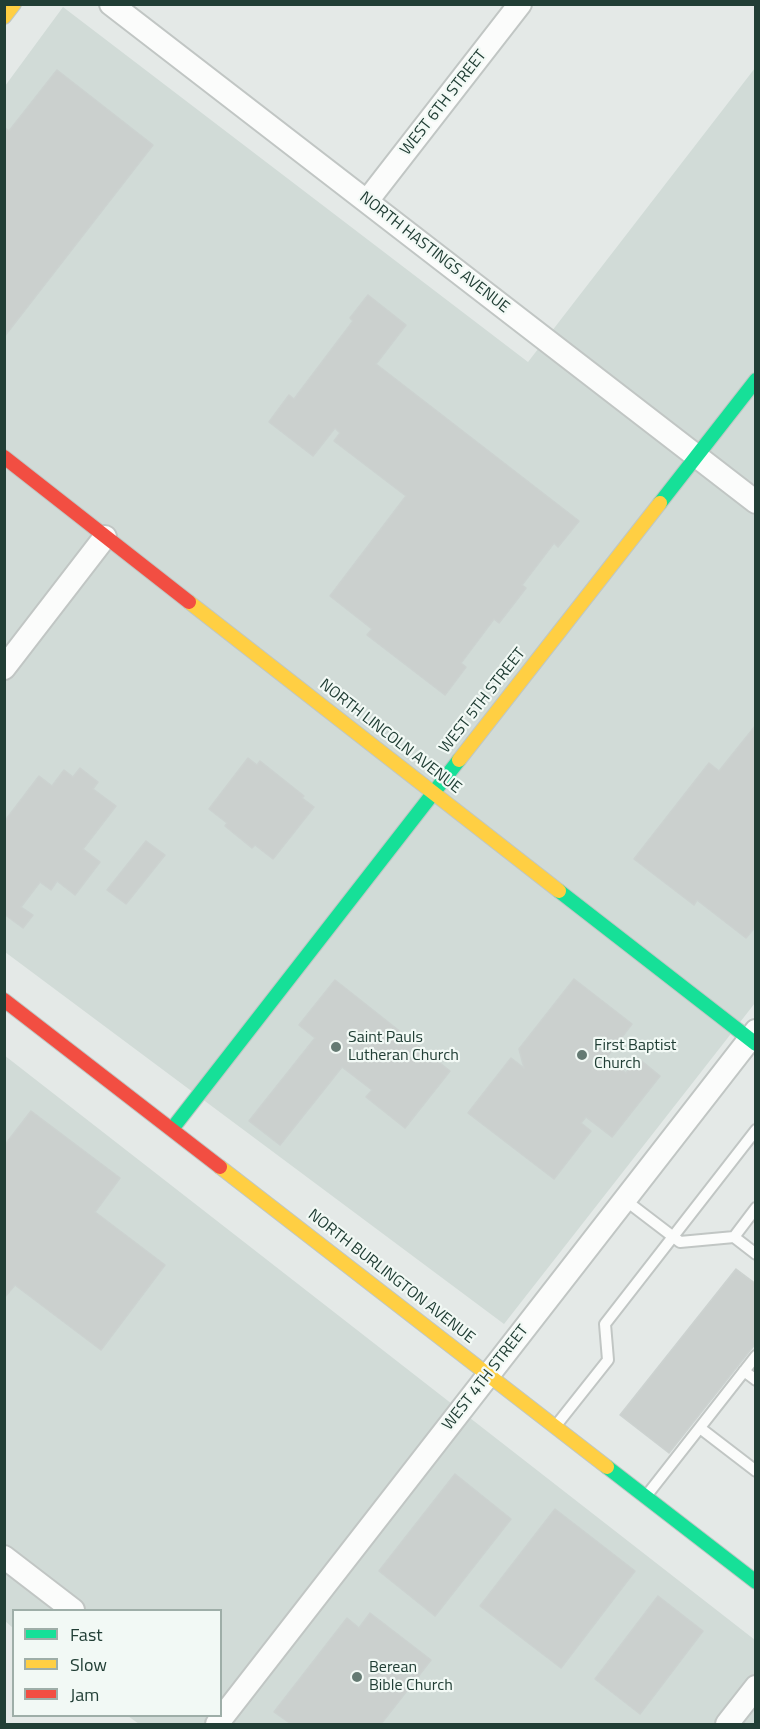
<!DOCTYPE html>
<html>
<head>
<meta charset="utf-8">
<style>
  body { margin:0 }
  #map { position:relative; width:760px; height:1729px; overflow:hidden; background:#e4e9e7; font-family:"Titillium Web",sans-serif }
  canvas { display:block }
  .frame { position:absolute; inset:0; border:6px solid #213e35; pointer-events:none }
  .legend { position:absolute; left:12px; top:1609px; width:210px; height:108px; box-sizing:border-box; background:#f2f9f5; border:2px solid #9eaea8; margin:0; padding:8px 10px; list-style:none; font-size:18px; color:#213e35 }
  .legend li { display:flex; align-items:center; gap:12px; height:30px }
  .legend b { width:30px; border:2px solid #9eaea8 }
</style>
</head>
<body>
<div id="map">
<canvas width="760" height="1729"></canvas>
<div class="frame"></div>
<ul class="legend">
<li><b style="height:8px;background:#16e098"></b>Fast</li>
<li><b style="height:8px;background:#ffcf43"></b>Slow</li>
<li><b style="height:8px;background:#f24e42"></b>Jam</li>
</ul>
</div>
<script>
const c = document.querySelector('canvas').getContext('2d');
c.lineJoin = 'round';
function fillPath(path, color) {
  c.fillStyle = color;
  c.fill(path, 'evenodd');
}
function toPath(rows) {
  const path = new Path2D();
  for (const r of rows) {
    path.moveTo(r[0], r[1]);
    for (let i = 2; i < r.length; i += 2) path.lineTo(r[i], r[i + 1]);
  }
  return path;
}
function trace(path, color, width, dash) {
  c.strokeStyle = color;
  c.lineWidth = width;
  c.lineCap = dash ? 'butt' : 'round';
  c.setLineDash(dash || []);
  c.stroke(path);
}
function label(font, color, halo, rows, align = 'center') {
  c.font = font + ' "Titillium Web",sans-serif';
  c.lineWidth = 4.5;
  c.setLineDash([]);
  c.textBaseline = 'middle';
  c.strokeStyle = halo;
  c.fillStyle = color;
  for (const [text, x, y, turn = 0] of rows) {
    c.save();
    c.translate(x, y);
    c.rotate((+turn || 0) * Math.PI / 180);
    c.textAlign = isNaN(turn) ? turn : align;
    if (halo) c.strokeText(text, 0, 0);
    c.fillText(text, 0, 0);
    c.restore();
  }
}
const built = toPath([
  [63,7,528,362,755,68,755,1003,504,1324,5,952,5,86],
  [4,1055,755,1640,755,1724,139,1724,128,1716,220,1716,220,1610,14,1610,13,1628,5,1621]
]);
const building = toPath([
  [57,70,153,145,4,337,4,127,9,131,57,70],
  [368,295,406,325,376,364,579,521,558,547,554,543,522,585,526,588,499,623,494,619,461,663,466,667,445,695,367,635,372,629,330,596,406,496,334,441,340,433,335,428,313,456,269,422,289,395,294,399,353,321,350,318,368,295],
  [756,725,756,926,746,938,697,900,694,905,634,859,709,763,719,771,756,725],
  [248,758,257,765,260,761,304,796,302,798,314,807,273,859,255,845,252,848,225,826,227,823,209,809,248,758],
  [80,768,98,782,93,789,116,806,83,849,100,862,75,895,57,881,51,890,40,882,21,907,33,915,23,928,4,914,4,822,39,776,52,786,64,770,73,777,80,768],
  [146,841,165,855,126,904,107,890,146,841],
  [574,979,632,1024,606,1058,626,1073,638,1058,660,1076,612,1137,586,1117,581,1123,591,1131,554,1179,468,1113,511,1058,524,1068,519,1049,574,979],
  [335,980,450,1071,405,1128,366,1097,372,1090,342,1067,280,1145,249,1121,315,1038,299,1025,335,980],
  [31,1111,120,1178,95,1212,165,1265,101,1350,15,1285,4,1298,4,1146,31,1111],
  [736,1269,756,1284,756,1343,669,1453,620,1415,736,1269],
  [455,1474,511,1519,435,1616,379,1571,455,1474],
  [555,1509,635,1571,561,1668,480,1606,555,1509],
  [658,1596,703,1631,640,1714,595,1679,658,1596],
  [370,1613,431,1660,381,1724,291,1724,274,1712,347,1618,359,1628,370,1613]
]);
const lane = toPath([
  [625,1200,680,1242,734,1237],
  [756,1208,734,1237,756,1254],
  [744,1371,756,1380],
  [558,1423,608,1360,605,1324,756,1130],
  [700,1428,756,1471],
  [647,1495,756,1356]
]);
const street = toPath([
  [111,4,756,502],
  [367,201,520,4],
  [4,668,105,537],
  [4,1557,73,1610],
  [217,1724,756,1031],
  [727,1724,756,1687]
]);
const fast = toPath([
  [660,503,756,380],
  [559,891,756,1044],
  [172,1129,459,760],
  [607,1467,756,1582]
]);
const slow = toPath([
  [4,17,14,4],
  [189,602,559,891],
  [459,760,660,503],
  [220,1167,607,1467]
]);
const jam = toPath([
  [4,457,189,602],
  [4,1000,220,1167]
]);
const markers = [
  [336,1047,6,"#657a73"],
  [582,1055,6,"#657a73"],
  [357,1677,6,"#657a73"]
];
const streetNames = [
  ["WEST 6TH STREET",444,103,-52],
  ["NORTH HASTINGS AVENUE",434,253,38],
  ["WEST 5TH STREET",483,701,-52],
  ["NORTH LINCOLN AVENUE",390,737,38],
  ["NORTH BURLINGTON AVENUE",391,1277,38],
  ["WEST 4TH STREET",486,1378,-52]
];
const poiNames = [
  ["Saint Pauls",348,1038],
  ["Lutheran Church",348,1056],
  ["First Baptist",594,1046],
  ["Church",594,1064],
  ["Berean",369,1668],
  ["Bible Church",369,1686]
];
fillPath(built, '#d1dbd7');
fillPath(building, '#cbd0ce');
trace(building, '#ccd2d0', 1.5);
trace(lane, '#c1c6c4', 14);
trace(street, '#c1c6c4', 26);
trace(fast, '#bfc7c4', 16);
trace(slow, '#bfc7c4', 16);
trace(jam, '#bfc7c4', 16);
trace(lane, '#fbfcfb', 10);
trace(street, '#fbfcfb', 22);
trace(fast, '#16e098', 14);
trace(slow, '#ffcf43', 14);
trace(jam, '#f24e42', 14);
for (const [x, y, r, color] of markers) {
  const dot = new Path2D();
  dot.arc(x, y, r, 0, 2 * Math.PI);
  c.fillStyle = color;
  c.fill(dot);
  trace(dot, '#f2f9f5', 2);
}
label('16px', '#213e35', '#f2f9f5', streetNames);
label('16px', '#213e35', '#f2f9f5', poiNames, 'left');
</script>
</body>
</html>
